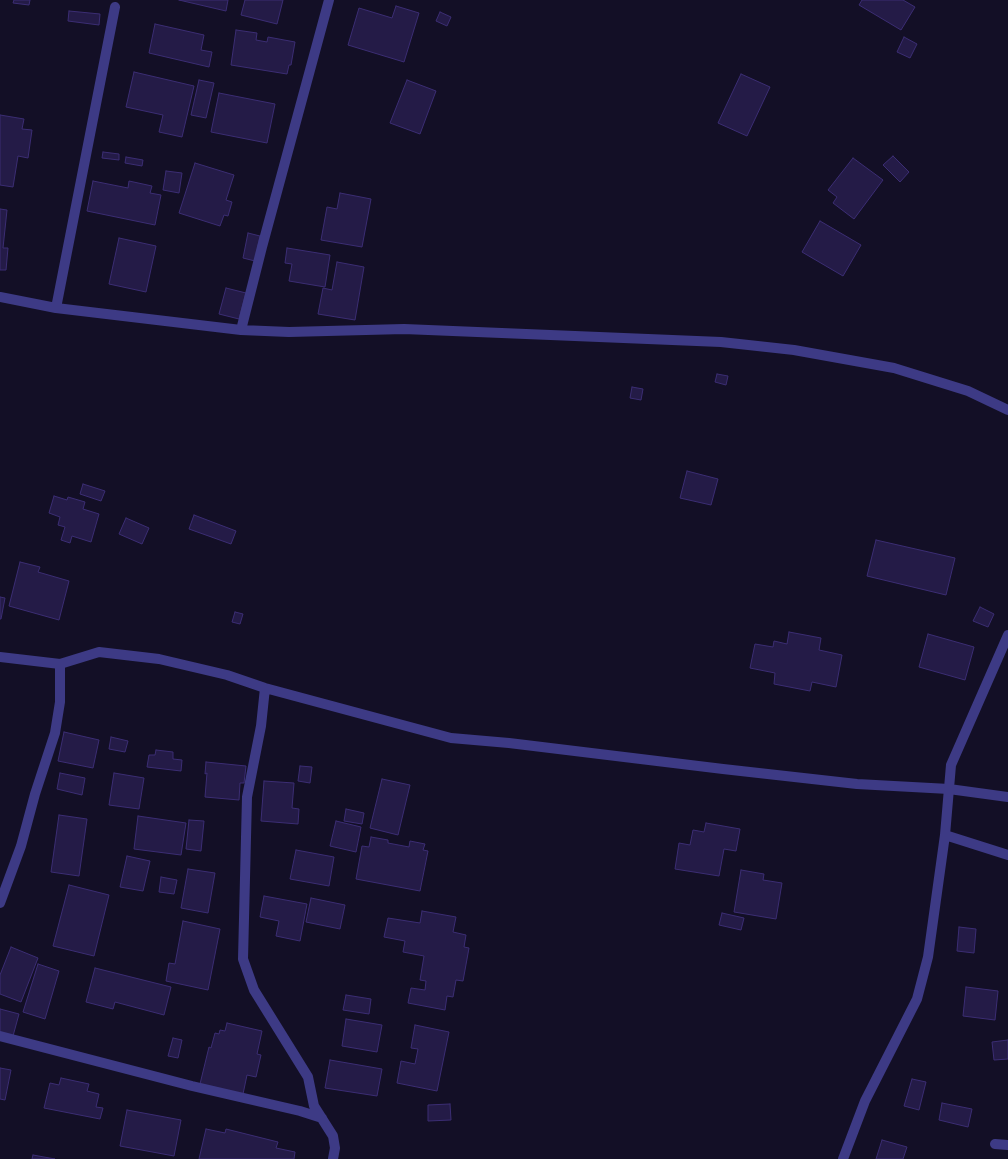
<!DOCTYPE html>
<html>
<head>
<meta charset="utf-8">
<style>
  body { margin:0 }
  canvas { display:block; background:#130f26 }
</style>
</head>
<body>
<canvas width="1008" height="1159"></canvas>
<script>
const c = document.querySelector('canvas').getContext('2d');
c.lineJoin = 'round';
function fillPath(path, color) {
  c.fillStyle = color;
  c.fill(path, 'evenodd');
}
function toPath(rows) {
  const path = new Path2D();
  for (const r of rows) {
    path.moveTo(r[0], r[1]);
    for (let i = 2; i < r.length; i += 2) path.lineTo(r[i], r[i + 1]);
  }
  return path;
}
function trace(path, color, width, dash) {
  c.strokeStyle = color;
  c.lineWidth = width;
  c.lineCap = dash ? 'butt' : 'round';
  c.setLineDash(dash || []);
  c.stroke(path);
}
const building = toPath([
  [14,0,30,0,29,5,13,3,14,0],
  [179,0,228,0,226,11,179,0],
  [245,0,283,0,277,24,241,15,245,0],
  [862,0,903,0,915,7,901,30,859,5,862,0],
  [396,6,419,13,404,62,348,45,359,8,392,18,396,6],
  [69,11,100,14,99,25,68,21,69,11],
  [440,12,451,17,447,26,436,21,440,12],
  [155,24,204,35,201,50,212,52,209,67,149,53,155,24],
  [236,30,257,33,256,40,267,42,268,37,295,42,291,65,289,65,287,74,231,65,236,30],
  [904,37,917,44,910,58,897,52,904,37],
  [134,72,194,86,182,137,159,132,163,115,126,107,134,72],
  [741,74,770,87,747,136,718,123,741,74],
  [199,80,214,83,206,118,191,115,199,80],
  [407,80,436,91,420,134,390,123,407,80],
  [219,93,275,104,267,143,211,132,219,93],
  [0,115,24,119,22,129,32,130,28,158,18,156,13,187,0,185,0,115],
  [103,152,119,154,119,160,102,158,103,152],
  [893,156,909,172,900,182,883,165,893,156],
  [126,157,143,160,142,166,125,163,126,157],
  [853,158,883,180,854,219,833,203,837,197,828,190,853,158],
  [195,163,234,175,226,200,232,202,228,216,224,215,220,226,179,213,195,163],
  [166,171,182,173,179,193,163,190,166,171],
  [93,181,128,188,129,181,152,186,150,193,161,195,155,225,87,211,93,181],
  [340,193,371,199,362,247,321,240,327,207,337,209,340,193],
  [0,209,7,210,3,248,8,248,6,270,0,270,0,209],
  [820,221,861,245,843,276,802,252,820,221],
  [248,233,260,236,255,261,243,258,248,233],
  [119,238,156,246,146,292,109,284,119,238],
  [287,248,330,255,325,287,289,281,292,264,285,263,287,248],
  [337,262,364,267,355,320,318,314,323,288,332,290,337,262],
  [226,288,246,293,239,319,219,314,226,288],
  [717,374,728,376,726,385,715,382,717,374],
  [632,387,643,389,641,400,630,398,632,387],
  [687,471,718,479,711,505,680,498,687,471],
  [83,484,105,491,101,501,80,494,83,484],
  [54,496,67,500,68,497,85,502,83,509,99,514,91,542,72,536,70,543,61,540,65,527,58,525,60,517,49,513,54,496],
  [194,515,236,531,231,544,189,529,194,515],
  [126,518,149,528,142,544,119,534,126,518],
  [876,540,955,558,946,595,867,576,876,540],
  [20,562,40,567,38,572,69,581,59,620,9,606,20,562],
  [0,597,5,598,1,619,0,619,0,597],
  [980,607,994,614,988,627,973,621,980,607],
  [235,612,243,614,240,624,232,622,235,612],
  [789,632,821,638,819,650,842,655,836,687,812,682,810,691,774,684,775,673,750,668,755,644,773,647,774,641,787,644,789,632],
  [928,634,974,647,965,680,919,667,928,634],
  [64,732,99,740,93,768,58,761,64,732],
  [111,737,128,741,125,752,109,749,111,737],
  [156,750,173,752,173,759,182,760,181,771,147,767,149,755,155,755,156,750],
  [206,762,246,766,244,783,240,783,239,800,205,797,207,773,205,774,206,762],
  [300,766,312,767,310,783,298,781,300,766],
  [60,773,85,778,82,795,57,789,60,773],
  [114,773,144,778,139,809,109,805,114,773],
  [382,779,410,785,398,835,370,828,382,779],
  [264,781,294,783,292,808,299,809,298,824,261,821,264,781],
  [346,809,364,813,362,824,344,821,346,809],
  [59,815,87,819,79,876,51,872,59,815],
  [138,816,186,823,181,855,134,849,138,816],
  [189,820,204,821,201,851,186,849,189,820],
  [336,821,361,827,356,852,330,846,336,821],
  [706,823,740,829,736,851,724,849,719,876,675,869,679,843,690,845,693,830,704,832,706,823],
  [371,837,388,840,388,843,409,847,410,841,425,844,423,850,428,851,420,891,356,879,362,846,369,847,371,837],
  [296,850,334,857,329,886,290,879,296,850],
  [127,856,150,861,143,891,120,887,127,856],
  [188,869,215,873,208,913,181,908,188,869],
  [741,870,764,874,763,880,782,883,776,919,734,912,741,870],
  [161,877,177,880,174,894,159,892,161,877],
  [69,885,109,895,94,956,53,946,69,885],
  [264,896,307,904,300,941,276,936,279,921,260,917,264,896],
  [311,898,345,905,340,929,306,922,311,898],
  [422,911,456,917,453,932,466,935,464,947,469,948,463,981,456,980,453,997,447,996,445,1010,408,1003,411,988,425,990,426,981,420,980,424,956,403,952,405,941,384,937,388,918,420,923,422,911],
  [722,913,744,918,741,930,719,925,722,913],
  [183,921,220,929,208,990,166,981,169,963,175,964,183,921],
  [959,927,976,929,974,953,957,951,959,927],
  [11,947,38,958,21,1002,0,994,0,975,11,947],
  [38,964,59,971,45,1019,23,1012,38,964],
  [95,968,171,987,164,1015,115,1002,113,1009,86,1002,95,968],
  [966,987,998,991,995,1020,963,1016,966,987],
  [346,995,371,999,369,1014,343,1010,346,995],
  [0,1009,19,1014,13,1036,0,1033,0,1009],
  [346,1019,382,1025,377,1052,342,1046,346,1019],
  [227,1023,262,1031,257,1054,261,1055,256,1077,247,1075,243,1094,200,1084,209,1047,211,1048,215,1033,219,1034,220,1030,225,1031,227,1023],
  [415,1025,449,1032,437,1091,397,1083,401,1061,415,1064,418,1049,411,1048,415,1025],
  [173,1038,182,1040,178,1058,168,1056,173,1038],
  [1008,1040,1008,1059,994,1060,992,1042,1008,1040],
  [330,1060,382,1069,377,1096,325,1088,330,1060],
  [0,1068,11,1070,5,1100,0,1099,0,1068],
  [61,1078,89,1084,87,1091,99,1094,96,1107,103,1108,100,1119,44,1108,50,1083,59,1085,61,1078],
  [912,1079,926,1082,919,1110,904,1106,912,1079],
  [942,1103,972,1109,968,1127,939,1120,942,1103],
  [450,1104,451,1120,428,1121,428,1105,450,1104],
  [127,1110,181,1120,174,1156,120,1146,127,1110],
  [206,1129,225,1133,226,1129,278,1142,276,1148,295,1152,294,1159,199,1159,206,1129],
  [882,1140,907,1147,903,1159,876,1159,882,1140],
  [33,1155,55,1159,32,1159,33,1155]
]);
const minor = toPath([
  [0,297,56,308,241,330,289,332,404,329,721,342,794,350,894,368,968,391,1008,410],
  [56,308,115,7],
  [241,330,262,247,329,0],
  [0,657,60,664,99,652,159,659,227,675,265,688,451,738,509,743,723,769,857,784,949,789,1008,797],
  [265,688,261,726,247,797,243,959,254,990,308,1077,314,1106,333,1136,335,1148,333,1159],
  [945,835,1008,855],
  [0,903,21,846,35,794,55,733,60,702,60,664],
  [0,1036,192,1086,300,1111,322,1118],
  [995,1144,1008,1145],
  [843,1159,865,1101,917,999,928,957,945,835,951,765,1008,635]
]);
fillPath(building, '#241b47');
trace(building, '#3b2d73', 1);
trace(minor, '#3d3a85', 10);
</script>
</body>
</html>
